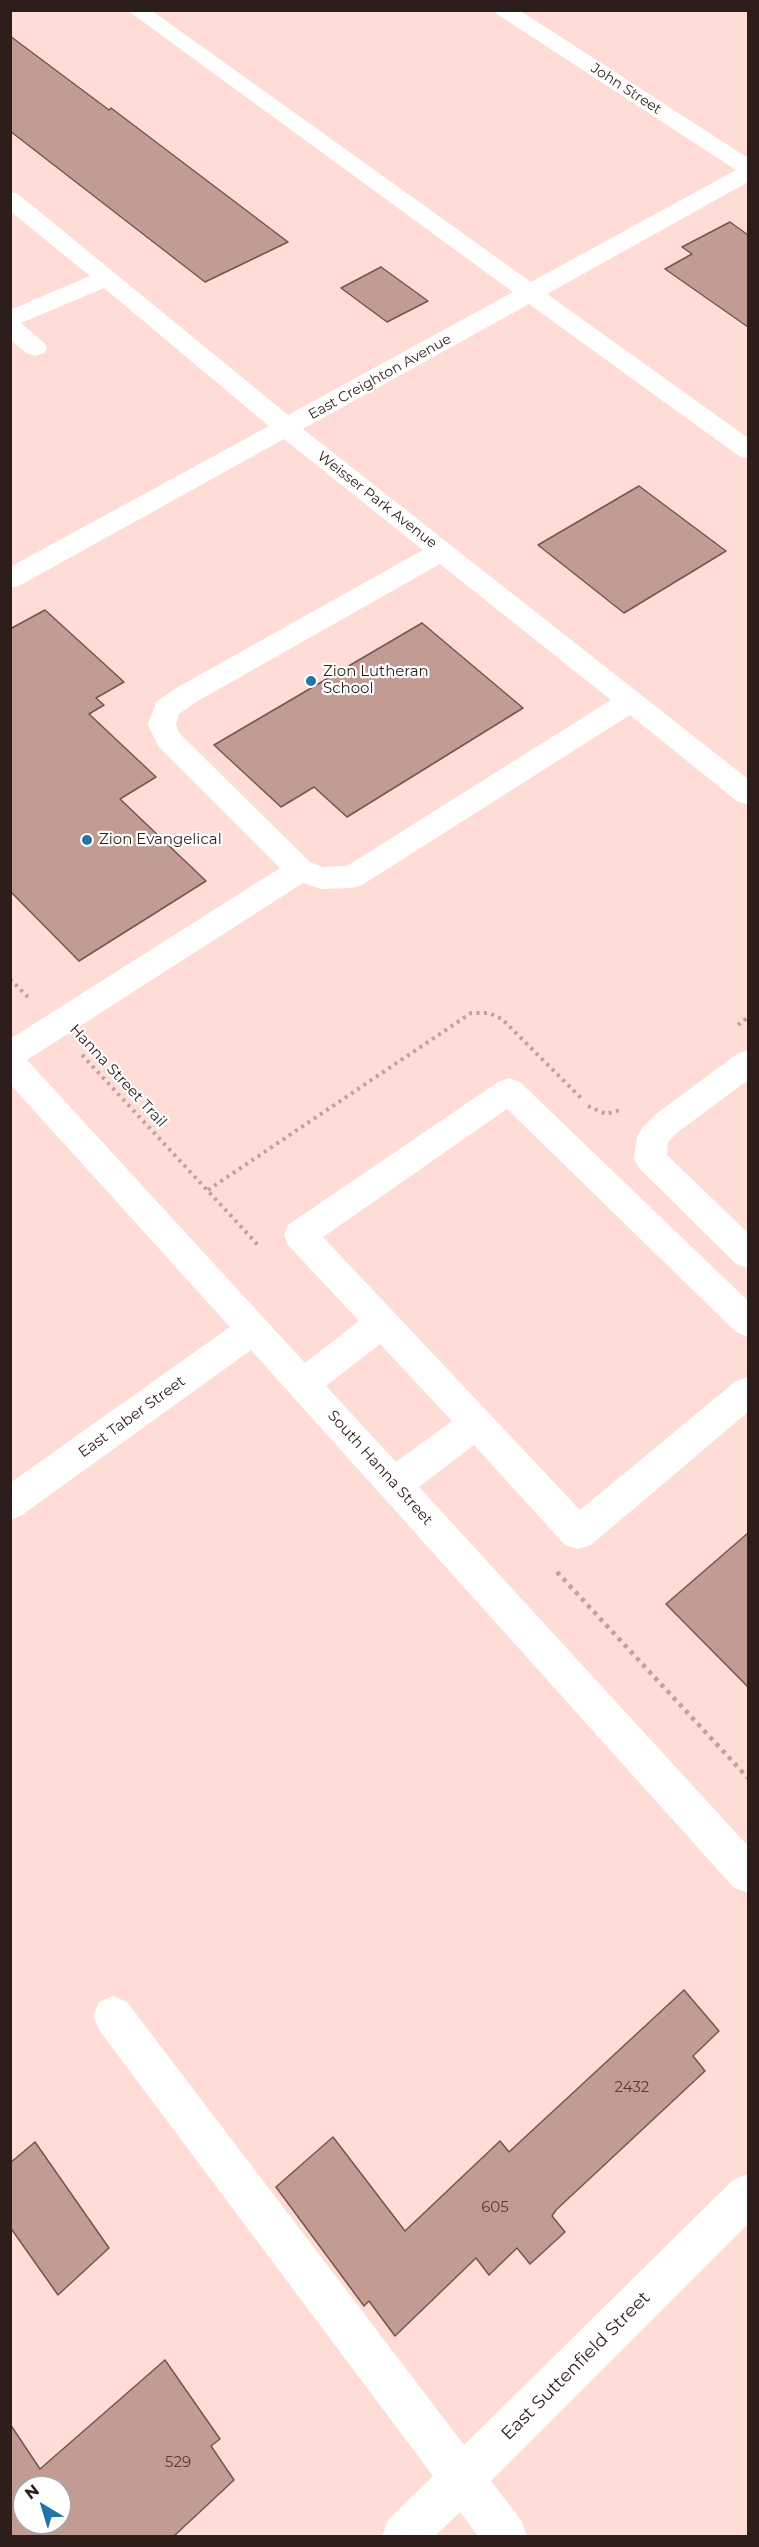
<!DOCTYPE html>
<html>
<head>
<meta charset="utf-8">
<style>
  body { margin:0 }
  #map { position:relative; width:759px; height:2547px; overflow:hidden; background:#ffdcd6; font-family:Montserrat,sans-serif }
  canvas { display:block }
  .frame { position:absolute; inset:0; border:12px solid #2d1e1b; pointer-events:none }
  .north { position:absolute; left:12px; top:2475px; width:60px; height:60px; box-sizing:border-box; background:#fff; border:2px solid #aba5a4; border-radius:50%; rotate:322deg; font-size:16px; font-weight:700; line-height:24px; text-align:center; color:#2d1e1b }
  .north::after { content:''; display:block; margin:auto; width:21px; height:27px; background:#2574a6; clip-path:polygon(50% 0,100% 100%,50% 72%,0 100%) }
</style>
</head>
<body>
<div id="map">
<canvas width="759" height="2547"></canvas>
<div class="frame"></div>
<div class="north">N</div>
</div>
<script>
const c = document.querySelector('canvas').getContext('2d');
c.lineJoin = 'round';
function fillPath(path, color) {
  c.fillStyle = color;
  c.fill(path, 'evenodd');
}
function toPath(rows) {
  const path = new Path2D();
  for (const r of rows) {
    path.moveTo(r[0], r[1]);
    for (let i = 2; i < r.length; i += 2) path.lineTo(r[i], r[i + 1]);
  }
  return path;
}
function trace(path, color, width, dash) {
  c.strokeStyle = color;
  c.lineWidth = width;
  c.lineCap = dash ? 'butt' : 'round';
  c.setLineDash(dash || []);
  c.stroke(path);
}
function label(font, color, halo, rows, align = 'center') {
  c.font = font + ' Montserrat,sans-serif';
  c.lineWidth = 4.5;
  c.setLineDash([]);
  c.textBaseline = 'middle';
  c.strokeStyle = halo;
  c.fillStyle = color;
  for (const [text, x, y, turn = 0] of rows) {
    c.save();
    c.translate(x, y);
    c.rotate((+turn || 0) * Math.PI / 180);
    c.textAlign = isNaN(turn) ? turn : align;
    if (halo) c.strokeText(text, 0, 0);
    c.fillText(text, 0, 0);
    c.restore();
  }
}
const building = toPath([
  [10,36,109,110,111,108,288,242,205,282,10,131,10,36],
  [730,222,748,235,748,327,665,269,692,254,682,247,730,222],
  [381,267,428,301,387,322,341,288,381,267],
  [639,486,726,551,624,613,538,545,639,486],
  [45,610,124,682,96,698,104,705,89,714,156,777,120,799,206,881,79,961,10,891,10,629,45,610],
  [422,623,523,708,347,817,314,787,281,807,214,745,422,623],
  [748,1533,748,1687,666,1604,748,1533],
  [684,1990,719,2031,693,2056,705,2071,556,2210,552,2216,565,2232,530,2264,517,2248,489,2275,476,2258,395,2336,369,2301,364,2306,276,2187,333,2137,405,2231,500,2141,509,2152,684,1990],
  [35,2142,109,2248,58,2295,10,2227,10,2163,35,2142],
  [165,2360,220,2439,211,2446,234,2480,174,2536,10,2536,10,2424,40,2469,165,2360],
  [24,2487,60,2487,60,2523,24,2523,24,2487]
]);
const pathFar1 = toPath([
  [10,979,28,997],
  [738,1025,748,1017],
  [82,1055,258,1245],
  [588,1106,606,1114,620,1110],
  [208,1190,471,1013,489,1013,502,1019,583,1100]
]);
const path = toPath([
  [557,1572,748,1778]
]);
const minor = toPath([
  [127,10,151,10,531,282,736,170,497,14,494,10,519,10,748,158,748,182,547,294,748,438,748,458,739,456,529,304,303,429,748,779,748,804,738,802,630,715,362,885,352,888,321,889,303,883,27,1060,305,1363,359,1321,288,1245,284,1235,288,1225,498,1082,509,1078,520,1082,748,1301,748,1337,736,1332,507,1109,323,1237,580,1510,736,1381,748,1377,748,1412,591,1545,578,1549,565,1545,474,1445,419,1487,748,1846,748,1893,734,1888,251,1350,22,1515,10,1520,10,1483,230,1327,10,1084,10,1039,280,868,159,747,148,725,156,702,176,688,423,550,284,439,19,586,10,588,10,567,269,426,104,288,21,323,44,343,47,348,44,353,35,356,26,353,10,339,10,310,90,276,10,211,10,192,18,194,288,415,513,292,127,10],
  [440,564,611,700,347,866,323,867,310,862,180,734,176,725,179,714,196,702,440,564],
  [380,1344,452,1421,396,1462,326,1386,380,1344],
  [748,1050,748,1080,678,1132,668,1142,667,1155,748,1233,748,1268,736,1264,639,1168,634,1159,637,1137,642,1128,656,1114,737,1054,748,1050],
  [113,1996,127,2002,464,2445,733,2180,748,2174,748,2224,491,2481,521,2520,527,2536,478,2536,460,2512,435,2536,382,2536,388,2520,433,2476,99,2030,93,2016,99,2002,113,1996]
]);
const markers = [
  [311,681,6,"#2574a6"],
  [87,840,6,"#2574a6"]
];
const farStreetnames = [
  ["John Street",626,89,33],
  ["East Creighton Avenue",380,377,-29],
  ["Weisser Park Avenue",377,500,38]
];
const poiNames = [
  ["Zion Lutheran",323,672],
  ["School",323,689],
  ["Zion Evangelical",99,840]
];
const streetNames = [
  ["Hanna Street Trail",118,1076,47],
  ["East Taber Street",132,1417,-36],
  ["South Hanna Street",380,1468,48]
];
const nearNumbernames = [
  ["2432",632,2088],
  ["605",495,2208],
  ["529",178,2463]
];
const nearStreetnames = [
  ["East Suttenfield Street",576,2366,-45]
];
fillPath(building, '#c29b93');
trace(building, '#78544e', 1.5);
trace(pathFar1, '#bea29d', 4, [3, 4.5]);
trace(path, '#bea29d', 4.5, [4, 5]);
fillPath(minor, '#fff');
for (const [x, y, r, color] of markers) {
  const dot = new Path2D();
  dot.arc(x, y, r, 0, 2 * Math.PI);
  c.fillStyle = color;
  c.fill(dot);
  trace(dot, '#fff', 2);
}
label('14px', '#2d1e1b', '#fff', farStreetnames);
label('15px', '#2d1e1b', '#fff', poiNames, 'left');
label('15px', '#2d1e1b', '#fff', streetNames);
label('15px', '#523d39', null, nearNumbernames);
label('18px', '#2d1e1b', '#fff', nearStreetnames);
</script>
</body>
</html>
